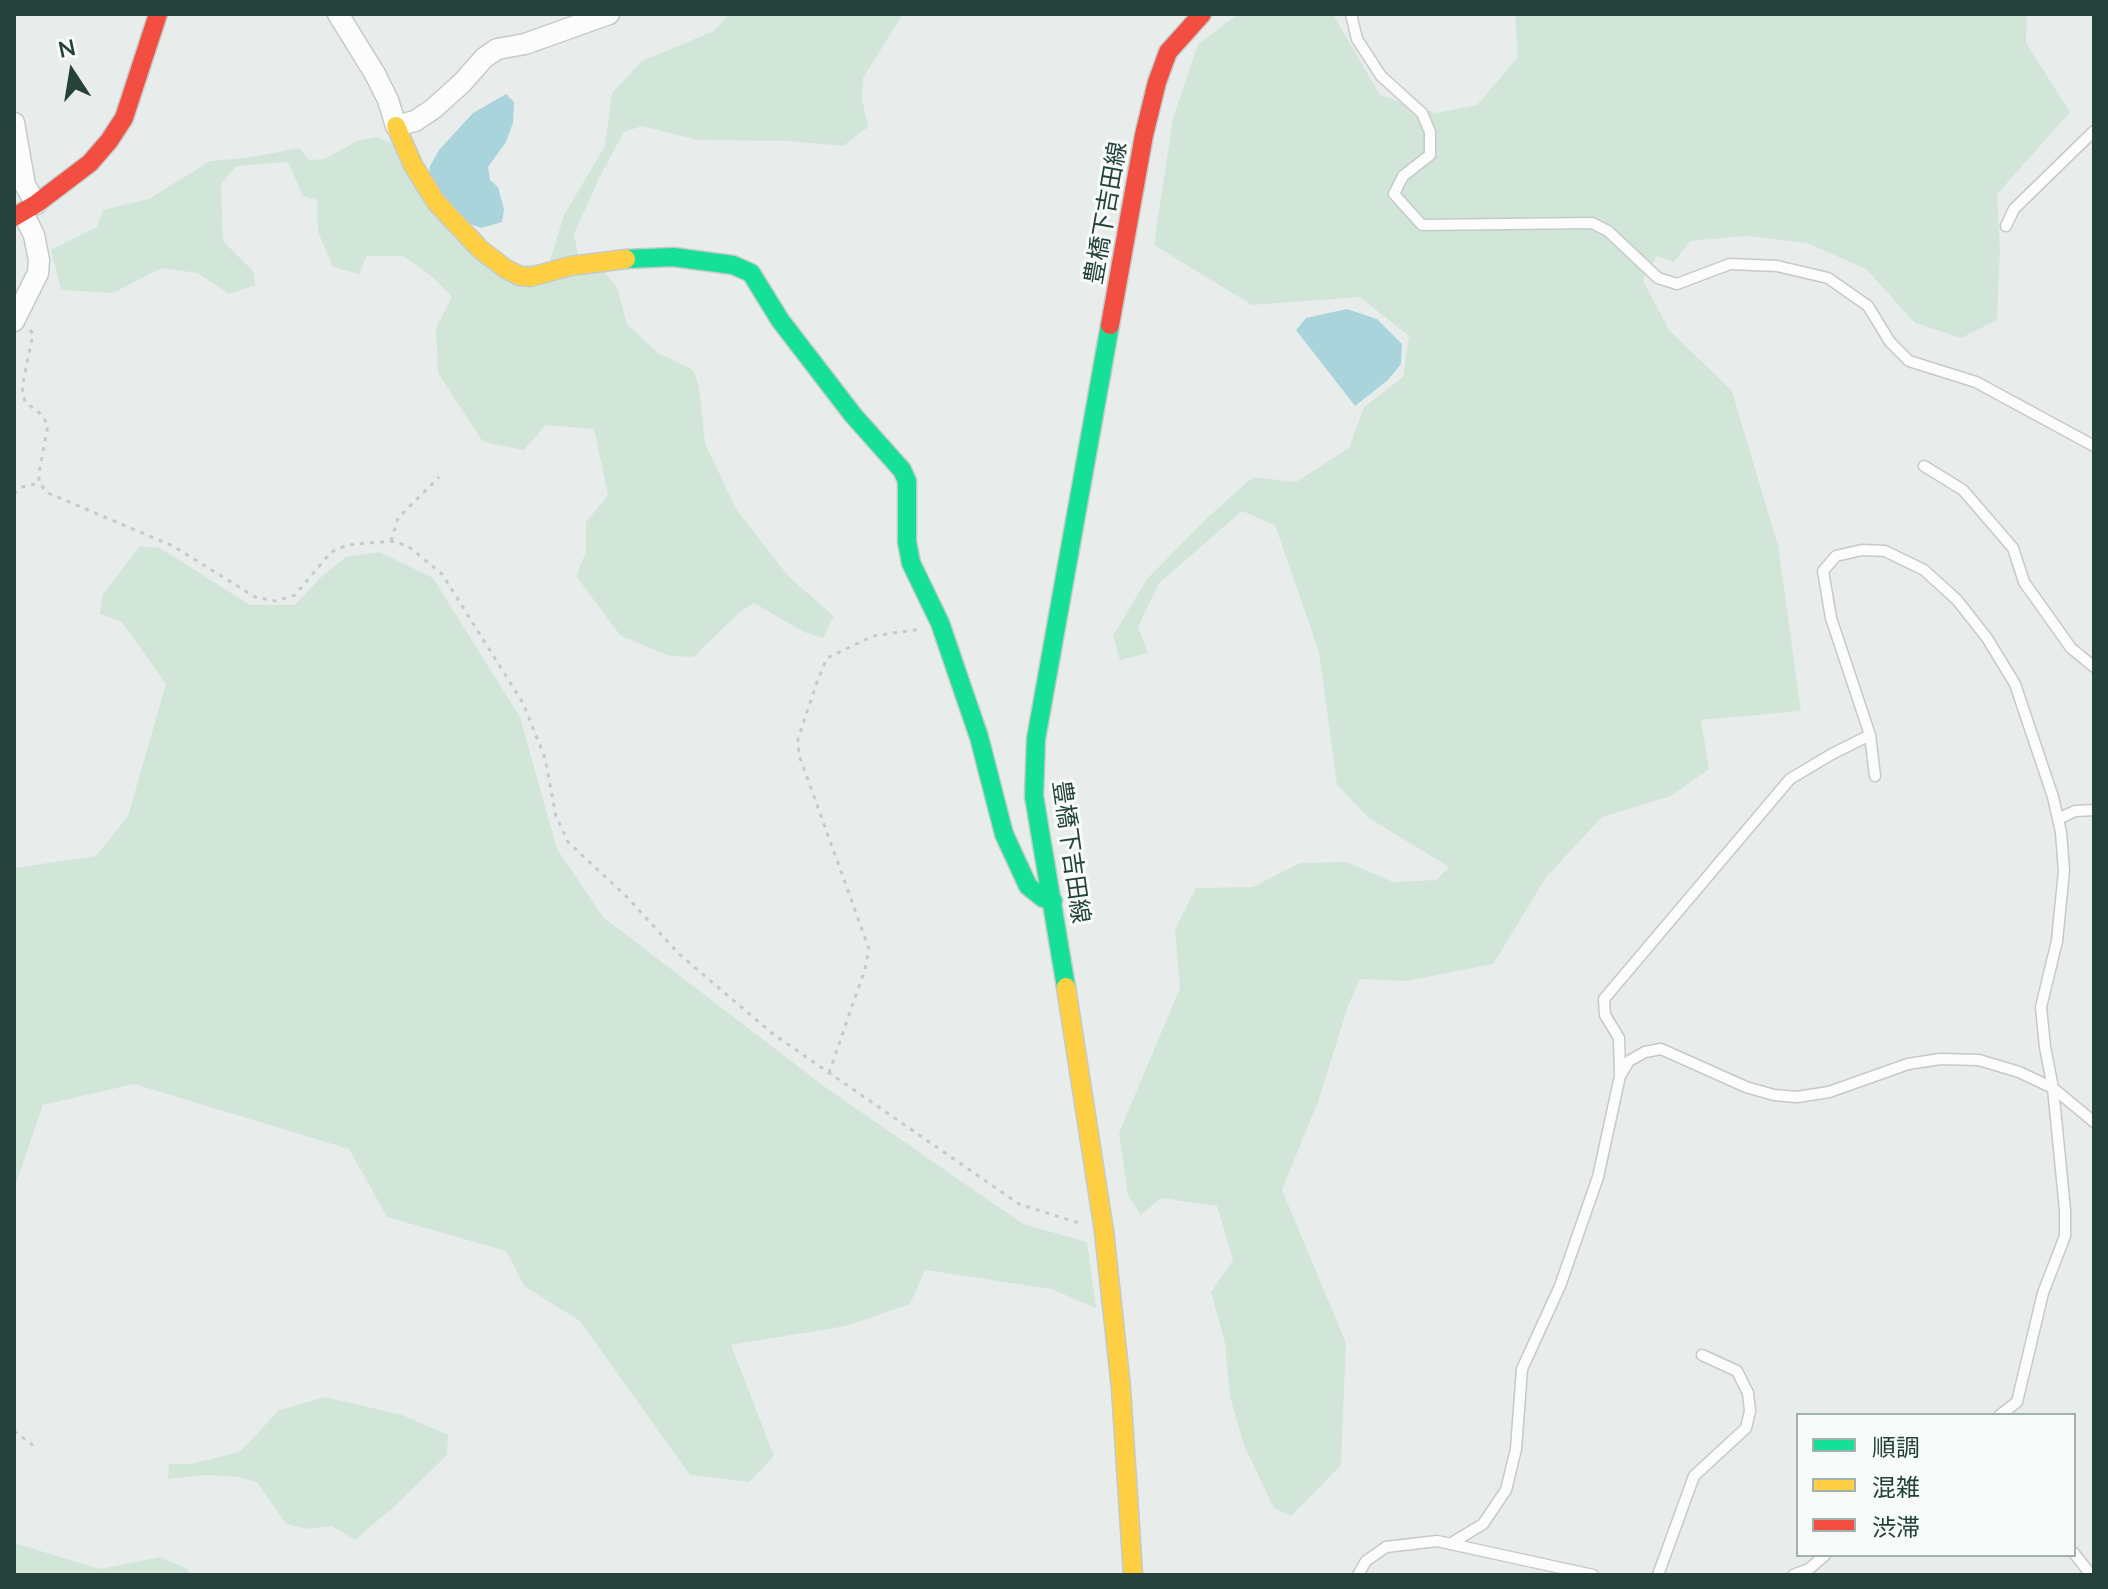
<!DOCTYPE html>
<html>
<head>
<meta charset="utf-8">
<style>
  body { margin:0 }
  #map { position:relative; width:2108px; height:1589px; overflow:hidden; background:#e8edeb; font-family:Lato,"Noto Sans JP",sans-serif }
  canvas { display:block }
  .frame { position:absolute; inset:0; border:16px solid #24423a; pointer-events:none }
  .legend { position:absolute; left:1796px; top:1413px; width:280px; height:144px; box-sizing:border-box; background:#f7fbf9; border:2px solid #a3b1ad; margin:0; padding:10px 14px; list-style:none; font-size:24px; color:#24423a }
  .legend li { display:flex; align-items:center; gap:16px; height:40px }
  .legend b { width:40px; border:2px solid #a3b1ad }
  .north { position:absolute; left:32px; top:32px; width:80px; height:80px; -webkit-text-stroke:6px #f7fbf9; paint-order:stroke; rotate:348deg; font-size:22px; font-weight:700; line-height:32px; text-align:center; color:#24423a }
  .north::after { content:''; display:block; margin:auto; width:28px; height:36px; background:#24423a; clip-path:polygon(50% 0,100% 100%,50% 72%,0 100%) }
</style>
</head>
<body>
<div id="map">
<canvas width="2108" height="1589"></canvas>
<div class="frame"></div>
<ul class="legend">
<li><b style="height:10px;background:#16e098"></b>順調</li>
<li><b style="height:10px;background:#ffcf43"></b>混雑</li>
<li><b style="height:10px;background:#f24e42"></b>渋滞</li>
</ul>
<div class="north">N</div>
</div>
<script>
const c = document.querySelector('canvas').getContext('2d');
c.lineJoin = 'round';
function fillPath(path, color) {
  c.fillStyle = color;
  c.fill(path, 'evenodd');
}
function toPath(rows) {
  const path = new Path2D();
  for (const r of rows) {
    path.moveTo(r[0], r[1]);
    for (let i = 2; i < r.length; i += 2) path.lineTo(r[i], r[i + 1]);
  }
  return path;
}
function trace(path, color, width, dash) {
  c.strokeStyle = color;
  c.lineWidth = width;
  c.lineCap = dash ? 'butt' : 'round';
  c.setLineDash(dash || []);
  c.stroke(path);
}
function label(font, color, halo, rows, align = 'center') {
  c.font = font + ' Lato,"Noto Sans JP",sans-serif';
  c.lineWidth = 6;
  c.setLineDash([]);
  c.textBaseline = 'middle';
  c.strokeStyle = halo;
  c.fillStyle = color;
  for (const [text, x, y, turn = 0] of rows) {
    c.save();
    c.translate(x, y);
    c.rotate((+turn || 0) * Math.PI / 180);
    c.textAlign = isNaN(turn) ? turn : align;
    if (halo) c.strokeText(text, 0, 0);
    c.fillText(text, 0, 0);
    c.restore();
  }
}
const green = toPath([
  [729,14,903,14,863,78,862,99,868,127,843,146,788,141,698,140,642,126,624,132,601,174,574,234,579,260,604,271,617,287,627,324,658,353,693,370,699,386,705,443,736,509,789,577,834,616,823,638,804,632,754,603,740,612,693,657,669,656,620,635,576,576,586,552,586,522,608,495,594,429,546,425,524,450,483,442,438,373,436,328,452,297,434,278,403,256,367,256,359,274,333,267,318,232,317,200,303,196,288,162,236,166,221,184,223,241,254,272,255,285,229,294,198,273,161,268,113,293,61,290,51,250,97,227,103,210,149,199,210,161,246,158,299,148,309,160,325,159,357,141,376,137,393,144,491,266,549,264,564,215,605,146,612,93,642,61,714,31],
  [1238,14,1333,14,1380,95,1436,113,1477,105,1518,57,1515,14,2027,14,2026,43,2070,112,1997,194,2000,249,1997,320,1961,338,1915,323,1866,269,1807,243,1746,236,1690,241,1674,262,1657,256,1643,280,1669,330,1732,391,1778,546,1801,711,1701,720,1709,769,1671,796,1602,817,1547,876,1493,964,1406,981,1360,979,1348,1006,1319,1099,1282,1190,1346,1343,1341,1465,1291,1516,1274,1508,1245,1448,1230,1397,1225,1343,1211,1292,1233,1260,1217,1206,1161,1198,1141,1215,1128,1195,1119,1133,1180,988,1175,929,1196,888,1253,887,1300,863,1347,862,1393,882,1436,880,1449,867,1369,818,1337,785,1319,652,1275,525,1242,511,1159,583,1138,627,1148,653,1120,660,1113,636,1147,579,1208,517,1253,477,1296,482,1349,448,1364,407,1403,377,1409,336,1360,297,1252,305,1154,245,1173,118,1198,44],
  [140,546,160,548,250,605,295,605,320,578,346,557,380,552,433,578,520,717,557,849,603,917,825,1087,1023,1224,1087,1242,1096,1308,1051,1289,925,1270,910,1304,846,1326,731,1345,774,1456,749,1482,690,1475,580,1321,524,1286,506,1251,387,1217,349,1149,134,1084,43,1105,14,1189,14,868,96,856,128,816,166,684,122,622,100,614,103,594],
  [325,1397,402,1415,448,1435,447,1455,396,1505,355,1540,332,1526,308,1529,286,1524,257,1482,238,1477,206,1475,168,1479,169,1464,191,1464,240,1452,279,1410],
  [14,1543,100,1569,161,1557,187,1569,190,1575,14,1575]
]);
const water = toPath([
  [506,94,514,102,513,123,506,142,488,167,490,180,498,187,504,209,502,222,481,228,463,221,429,177,430,166,439,150,473,113],
  [1347,309,1377,319,1402,344,1401,364,1388,380,1355,406,1296,330,1306,318]
]);
const path = toPath([
  [30,330,33,334,22,387,25,402,41,414,48,425,39,473,39,483,48,493,173,546,255,597,276,601,295,595,331,552,348,545,391,541,408,546,442,574,523,703,545,758,556,816,568,842,627,897,679,954,773,1034,1019,1204,1079,1223],
  [14,494,22,487,39,483],
  [391,541,398,518,439,477],
  [829,1073,865,969,869,949,799,755,798,739,817,682,827,658,873,636,921,629],
  [14,1431,34,1446]
]);
const lane = toPath([
  [1351,14,1357,39,1381,76,1422,113,1430,132,1430,155,1403,176,1394,194,1422,225,1592,223,1608,231,1658,278,1677,284,1730,264,1777,266,1828,278,1868,306,1890,342,1909,361,1976,382,2094,446],
  [2006,226,2014,209,2094,131],
  [1924,466,1963,490,2013,548,2024,582,2071,648,2094,667],
  [1875,776,1870,735,1831,618,1823,571,1836,556,1862,550,1885,551,1924,570,1957,600,1987,638,2015,684,2053,797,2061,832,2064,871,2057,941,2041,1007,2045,1047,2053,1088,2065,1210,2065,1236,2043,1293,2017,1402,2000,1415],
  [2058,819,2075,811,2094,810],
  [1620,1074,1619,1038,1605,1015,1604,999,1790,779,1832,754,1870,735],
  [1450,1544,1483,1524,1506,1490,1516,1449,1522,1369,1560,1286,1598,1177,1620,1076,1629,1061,1645,1052,1661,1049,1746,1087,1774,1095,1797,1097,1829,1092,1908,1064,1940,1059,1979,1060,2019,1072,2053,1088,2094,1122],
  [2074,1553,2091,1575],
  [1358,1575,1366,1561,1386,1547,1437,1541,1593,1575],
  [1658,1575,1694,1476,1746,1428,1750,1411,1748,1393,1737,1371,1702,1355],
  [1793,1575,1809,1569,1825,1555]
]);
const street = toPath([
  [338,14,375,74,388,100,396,126,415,121,433,109,462,83,484,58,497,49,525,44,609,14],
  [14,123,25,185,36,204],
  [14,321,38,273,39,260,34,235,23,213]
]);
const fast = toPath([
  [626,259,673,257,733,265,751,273,780,320,853,415,902,470,907,481,907,542,911,563,940,623,979,737,1004,834,1028,886,1043,898,1053,901],
  [1066,987,1034,796,1036,739,1110,325]
]);
const slow = toPath([
  [396,126,413,165,436,202,480,249,506,269,520,276,531,277,570,266,626,259],
  [1066,987,1104,1231,1121,1388,1133,1575]
]);
const jam = toPath([
  [14,217,36,204,90,163,109,141,124,118,158,14],
  [1110,325,1144,135,1157,82,1168,52,1202,14]
]);
const streetNames = [
  ["豊橋下吉田線",1106,213,-80],
  ["豊橋下吉田線",1071,852,82]
];
fillPath(green, '#d1e6d8');
fillPath(water, '#a9d4db');
trace(lane, '#c5cac8', 13);
trace(street, '#c5cac8', 23);
trace(fast, '#c3cbc8', 21);
trace(slow, '#c3cbc8', 21);
trace(jam, '#c3cbc8', 21);
trace(path, '#c3ccca', 3, [4, 6]);
trace(lane, '#fcfcfc', 10);
trace(street, '#fcfcfc', 20);
trace(fast, '#16e098', 18);
trace(slow, '#ffcf43', 18);
trace(jam, '#f24e42', 18);
label('24px', '#24423a', '#f7fbf9', streetNames);
</script>
</body>
</html>
